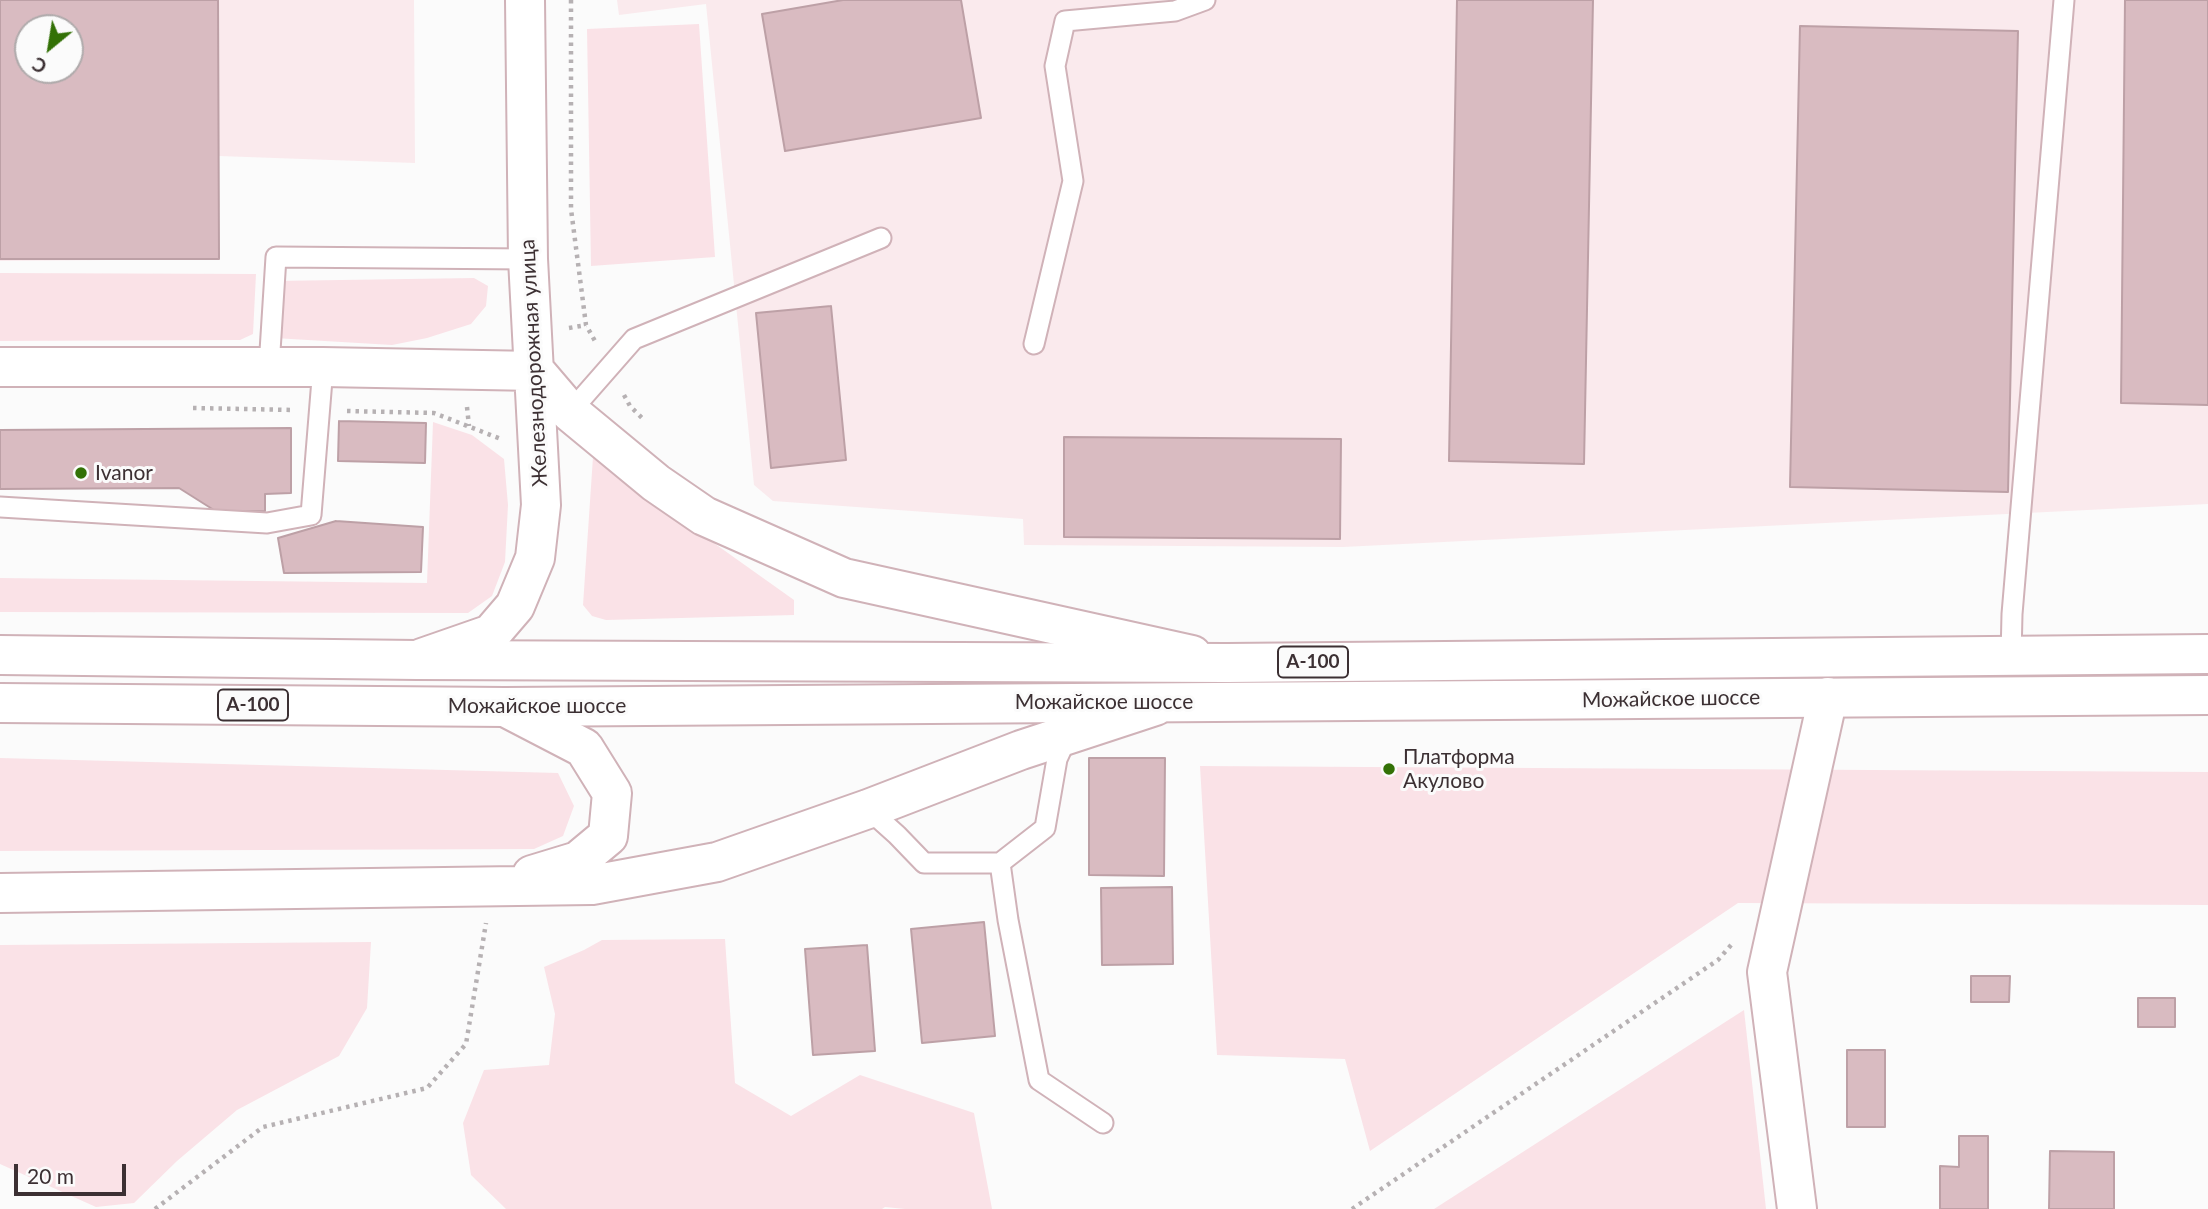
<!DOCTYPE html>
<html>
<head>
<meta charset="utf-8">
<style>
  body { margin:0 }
  #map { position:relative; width:2208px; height:1209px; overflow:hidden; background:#fbfbfb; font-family:Lato,sans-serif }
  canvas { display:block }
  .north { position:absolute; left:14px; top:14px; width:70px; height:70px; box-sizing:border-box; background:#fbfbfb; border:2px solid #afaaab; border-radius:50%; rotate:210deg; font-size:19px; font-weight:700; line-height:28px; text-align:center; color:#3c3033 }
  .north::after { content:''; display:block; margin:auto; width:24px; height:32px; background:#337106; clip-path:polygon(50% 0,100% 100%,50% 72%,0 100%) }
  .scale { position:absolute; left:14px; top:1164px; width:112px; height:32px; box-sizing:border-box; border:4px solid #3c3033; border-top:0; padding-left:9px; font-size:21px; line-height:24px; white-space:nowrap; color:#3c3033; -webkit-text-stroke:5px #fbfbfb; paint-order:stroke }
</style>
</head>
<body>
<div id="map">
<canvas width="2208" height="1209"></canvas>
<div class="north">С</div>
<div class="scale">20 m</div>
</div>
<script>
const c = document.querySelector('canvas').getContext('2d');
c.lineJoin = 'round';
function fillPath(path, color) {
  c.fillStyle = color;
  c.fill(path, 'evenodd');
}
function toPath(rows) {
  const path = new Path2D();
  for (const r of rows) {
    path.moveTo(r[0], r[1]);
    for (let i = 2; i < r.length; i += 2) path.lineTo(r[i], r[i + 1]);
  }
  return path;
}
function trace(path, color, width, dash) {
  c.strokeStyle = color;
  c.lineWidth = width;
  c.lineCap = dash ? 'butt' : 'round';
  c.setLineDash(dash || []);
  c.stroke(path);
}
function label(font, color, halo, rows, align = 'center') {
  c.font = font + ' Lato,sans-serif';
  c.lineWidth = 6;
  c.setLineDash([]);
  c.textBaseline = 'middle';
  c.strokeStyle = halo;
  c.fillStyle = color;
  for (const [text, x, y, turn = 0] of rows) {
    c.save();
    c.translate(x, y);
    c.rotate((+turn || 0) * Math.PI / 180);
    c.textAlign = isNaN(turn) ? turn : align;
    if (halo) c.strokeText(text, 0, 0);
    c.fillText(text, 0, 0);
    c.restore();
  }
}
const built = toPath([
  [0,0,414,0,415,163,219,156,219,259,0,261],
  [28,28,70,28,70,70,28,70],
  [617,0,2208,0,2208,504,1343,547,1024,545,1023,519,773,501,754,485,706,4,619,15]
]);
const green = toPath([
  [699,24,715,257,591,266,587,29],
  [0,273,256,274,253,334,240,340,0,341],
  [474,278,488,286,486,306,471,324,427,338,392,345,274,338,274,281],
  [433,422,472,435,504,459,508,505,505,562,492,596,468,613,0,612,0,578,427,583],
  [593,457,794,600,794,615,606,620,592,616,583,605],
  [0,758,558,773,574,806,563,836,534,849,0,851],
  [1200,766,2208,772,2208,905,1738,903,1370,1151,1345,1059,1217,1055],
  [725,939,735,1083,791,1116,860,1075,974,1113,992,1209,905,1209,885,1207,882,1209,506,1209,471,1175,463,1123,484,1070,549,1065,555,1014,544,967,584,950,602,940],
  [371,942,367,1008,339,1056,237,1110,177,1161,134,1203,96,1207,0,1164,0,945],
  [1744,1010,1766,1209,1434,1209]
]);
const building = toPath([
  [0,0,218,0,219,259,0,259,0,0],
  [28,28,70,28,70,70,28,70,28,28],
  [843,0,961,0,981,118,785,151,762,14,843,0],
  [1457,0,1593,0,1584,464,1449,461,1457,0],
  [2125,0,2208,0,2208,405,2121,403,2125,0],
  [1800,26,2018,31,2008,492,1790,487,1800,26],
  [831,306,846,460,771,468,756,313,831,306],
  [339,421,426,423,425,463,338,461,339,421],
  [291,428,291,493,265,494,265,511,217,512,179,488,0,489,0,430,291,428],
  [1064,437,1341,439,1340,539,1064,537,1064,437],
  [336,521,423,527,421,572,284,573,278,538,336,521],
  [1089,758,1165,758,1164,876,1089,875,1089,758],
  [1172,887,1173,964,1102,965,1101,888,1172,887],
  [984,922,995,1036,922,1043,911,929,984,922],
  [867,945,875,1051,813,1055,805,949,867,945],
  [1971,976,2010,976,2009,1002,1971,1002,1971,976],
  [2138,998,2175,998,2175,1027,2138,1027,2138,998],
  [1847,1050,1885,1050,1885,1127,1847,1127,1847,1050],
  [1959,1136,1988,1136,1988,1209,1940,1209,1940,1166,1959,1167,1959,1136],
  [2050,1151,2114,1152,2114,1209,2049,1209,2050,1151]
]);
const path = toPath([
  [571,0,571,209,586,325,595,341],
  [569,328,586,325],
  [624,395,630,406,642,418],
  [467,407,469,426],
  [193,408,293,410],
  [347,411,434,413,501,439],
  [155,1209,263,1127,427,1088,466,1044,486,923],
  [1352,1209,1718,960,1732,944]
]);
const lane = toPath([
  [1034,344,1073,181,1055,66,1065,21,1175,11,1205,0],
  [269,367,276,257,528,259],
  [570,412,634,339,881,238],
  [0,507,267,523,311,515,323,367],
  [2011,657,2012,614,2064,0],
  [868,809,897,835,924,863,1000,863,1045,828,1057,759,1068,735],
  [1000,863,1008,920,1039,1080,1103,1123]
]);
const street = toPath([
  [1797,1209,1767,972,1828,697]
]);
const secondary = toPath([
  [0,367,323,367,535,371,570,412,656,483,704,516,844,578,1192,655],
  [422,658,491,634,515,606,535,558,541,505,528,259,525,0],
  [505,707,584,748,612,793,608,836,578,861,532,875],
  [0,893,592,885,717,862,868,809,1021,750,1155,706]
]);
const primary = toPath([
  [0,655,417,660,1227,663,2208,654],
  [0,703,505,707,2208,695]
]);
const markers = [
  [81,473,7,"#337106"],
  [1389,769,7,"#337106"]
];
const shields = [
  [1313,662,70],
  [253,705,70]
];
const shieldNames = [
  ["А-100",1313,662],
  ["А-100",253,705]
];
const streetNames = [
  ["Железнодорожная улица",534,363,-93],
  ["Можайское шоссе",1671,699,-1],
  ["Можайское шоссе",1104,702],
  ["Можайское шоссе",537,706]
];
const poiNames = [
  ["Ivanor",95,473],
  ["Платформа",1403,757],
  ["Акулово",1403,781]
];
fillPath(built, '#faeaed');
fillPath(green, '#fae2e7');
fillPath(building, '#d9bbc1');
trace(building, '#bda0a6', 2);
trace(lane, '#d0b2b8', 23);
trace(street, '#d0b2b8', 42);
trace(secondary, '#d0b2b8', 42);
trace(primary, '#d0b2b8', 42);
trace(path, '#b6b1b3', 4.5, [3.5, 5]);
trace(lane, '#fff', 19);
trace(street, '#fff', 38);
trace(secondary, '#fff', 38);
trace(primary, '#fff', 38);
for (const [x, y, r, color] of markers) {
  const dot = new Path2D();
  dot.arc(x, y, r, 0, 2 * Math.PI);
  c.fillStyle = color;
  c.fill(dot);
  trace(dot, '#fbfbfb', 2.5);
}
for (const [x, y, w] of shields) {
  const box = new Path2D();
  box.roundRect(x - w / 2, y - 15.5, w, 31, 5);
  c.fillStyle = '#fbfbfb';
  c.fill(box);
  trace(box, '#3c3033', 2);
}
label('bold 19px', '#3c3033', null, shieldNames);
label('21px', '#3c3033', '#fbfbfb', streetNames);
label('21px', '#3c3033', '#fbfbfb', poiNames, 'left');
</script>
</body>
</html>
